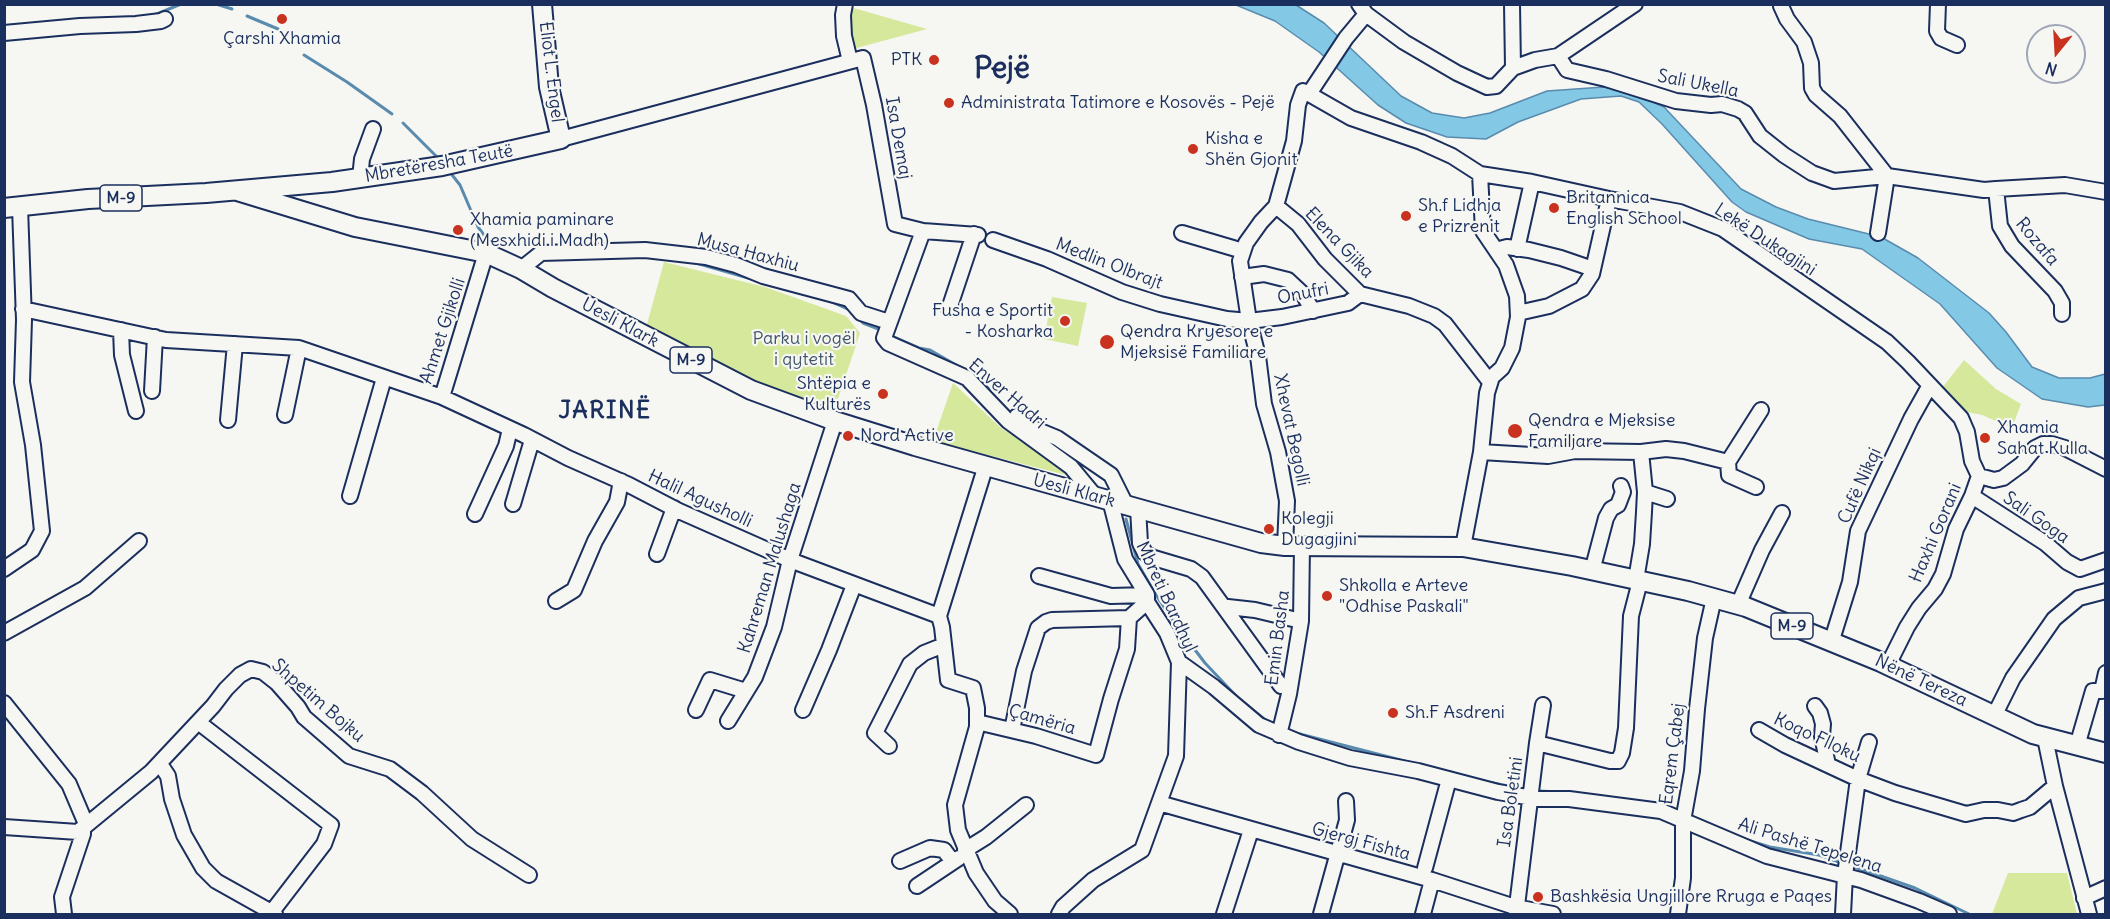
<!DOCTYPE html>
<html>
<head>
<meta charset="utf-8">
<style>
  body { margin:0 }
  #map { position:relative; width:2110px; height:919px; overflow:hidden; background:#f6f6f2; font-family:Delius,sans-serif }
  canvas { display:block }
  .frame { position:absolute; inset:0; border:6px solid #1b2f5e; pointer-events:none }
  .north { position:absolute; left:2026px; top:24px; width:60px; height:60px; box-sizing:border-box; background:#f6f6f2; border:2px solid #9ea6b7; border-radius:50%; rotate:198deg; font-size:16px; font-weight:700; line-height:24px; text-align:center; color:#1b2f5e }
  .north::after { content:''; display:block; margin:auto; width:21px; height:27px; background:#c8321e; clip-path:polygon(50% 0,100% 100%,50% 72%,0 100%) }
</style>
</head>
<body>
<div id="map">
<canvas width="2110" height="919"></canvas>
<div class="frame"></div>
<div class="north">N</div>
</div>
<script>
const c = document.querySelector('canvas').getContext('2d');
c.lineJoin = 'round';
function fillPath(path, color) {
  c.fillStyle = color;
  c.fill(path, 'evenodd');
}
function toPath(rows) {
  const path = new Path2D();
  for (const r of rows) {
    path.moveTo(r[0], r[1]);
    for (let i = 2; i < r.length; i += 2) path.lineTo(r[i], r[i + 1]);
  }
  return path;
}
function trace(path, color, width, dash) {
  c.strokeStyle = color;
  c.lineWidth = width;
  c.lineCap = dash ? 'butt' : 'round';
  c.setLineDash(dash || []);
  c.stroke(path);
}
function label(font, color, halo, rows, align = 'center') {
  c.font = font + ' Delius,sans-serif';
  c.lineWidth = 4.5;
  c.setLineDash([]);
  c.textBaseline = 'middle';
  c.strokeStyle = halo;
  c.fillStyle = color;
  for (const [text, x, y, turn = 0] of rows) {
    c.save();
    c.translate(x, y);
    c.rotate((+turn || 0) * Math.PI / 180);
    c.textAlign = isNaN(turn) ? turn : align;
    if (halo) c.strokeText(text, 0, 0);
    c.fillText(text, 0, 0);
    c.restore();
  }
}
const green = toPath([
  [850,7,927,29,853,49],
  [664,262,765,287,846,316,860,333,837,402,810,402,749,378,646,328],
  [1052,297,1087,303,1078,346,1044,339],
  [1964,360,1996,389,2021,404,2012,428,1982,415,1962,411,1942,388],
  [953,383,1001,428,1063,468,1070,476,933,441],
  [2008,873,2067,873,2077,914,1992,914]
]);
const water = toPath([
  [1228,5,1296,5,1324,23,1401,96,1432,113,1464,118,1490,113,1547,91,1604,87,1634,94,1664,107,1741,189,1776,207,1808,219,1881,237,1918,258,1989,313,2006,332,2032,367,2059,378,2090,378,2105,374,2105,405,2088,407,2042,399,1997,368,1940,304,1862,249,1809,239,1746,212,1732,202,1662,124,1639,102,1621,96,1581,99,1518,122,1486,139,1447,137,1406,123,1378,105,1319,52,1275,21,1236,5,1228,5]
]);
const stream = toPath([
  [216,4,232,9],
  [152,16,181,4],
  [247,16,278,29],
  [304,55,347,82,392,114],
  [403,123,440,160],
  [449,171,460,185,478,227,484,235],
  [689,261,755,280],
  [825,299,852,311],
  [858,318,863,323,881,330],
  [889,335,919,348,930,350,970,373],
  [975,377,988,388,993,396],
  [1126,519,1138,564,1156,595,1176,625,1205,663,1238,698,1269,723],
  [1296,733,1420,765],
  [1478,780,1523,789],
  [1539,791,1558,792],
  [1744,839,1770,847,1819,855,1839,862],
  [1855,867,1915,888,1969,914]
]);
const minor = toPath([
  [845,4,843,15,844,36,850,61],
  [1359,4,1366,14,1404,42,1457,73,1487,87,1496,86,1513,68,1535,60,1558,56,1635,4],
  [1512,4,1513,68],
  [1938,4,1937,31,1941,38,1957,45],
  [1781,6,1787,19,1804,42,1811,63,1812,88,1816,95,1840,116,1887,176],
  [1366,14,1346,38,1309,94,1351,118,1421,142,1452,156,1480,174,1532,182,1609,199,1680,212,1723,229,1887,342,1908,362,1961,418,1967,432,1972,461,1979,476,1994,480,2003,478,2022,464,2035,448,2043,444,2052,444,2065,448,2106,469],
  [4,33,80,26,136,24,161,21,165,19],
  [1558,56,1567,70,1606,79,1676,101,1711,105,1722,104,1738,109,1745,113,1760,136,1784,155,1812,173,1834,181,1887,176,1984,190,1996,189,2000,226,2012,246,2055,291,2062,303,2062,314],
  [561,139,863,58,874,105,895,224,923,231,978,235],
  [360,178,362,159,373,129],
  [1996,189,2065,185,2106,192],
  [1276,206,1298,224,1325,259,1360,294,1409,306,1434,316,1445,324,1490,382],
  [923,231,884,338,888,343,967,378,1008,421,1071,467,1095,496],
  [1182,233,1243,251],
  [1878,233,1887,176],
  [993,240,1047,259,1122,292,1160,304,1227,319,1249,321,1282,317,1348,303,1360,294],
  [1517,249,1532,182],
  [1496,250,1507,247,1529,250,1561,258,1593,269],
  [521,269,541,253,645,250,706,257,736,265,763,276,849,299,861,313,889,322],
  [1242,277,1264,274,1288,280,1303,294,1313,311],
  [23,309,166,340,299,348,442,397,524,435,568,458,629,485,679,511,790,560,939,616],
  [949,309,974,234],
  [1518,313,1549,306,1582,289,1592,274,1609,199],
  [121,330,122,355,136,411],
  [152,391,155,337],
  [442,397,486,253],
  [285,415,299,348],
  [1017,416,1028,426,1057,438,1111,475,1126,505],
  [228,420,235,344],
  [1481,452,1548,456,1575,451,1641,452],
  [986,465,939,616,942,627,948,680,973,688,977,708,977,727,955,805,958,830,976,873,995,901,1010,914],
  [1756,487,1729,475,1728,462,1761,410],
  [1645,492,1667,499],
  [350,496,384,378],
  [1972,496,2045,543,2067,562,2080,569,2106,560],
  [513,504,532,440],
  [1138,508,1140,543,1145,553,1154,558,1191,569,1202,577,1281,686],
  [475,514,506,446,510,429],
  [1285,546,1287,501,1278,452,1264,404,1258,356,1249,321,1240,261,1246,243,1261,222,1276,206,1294,141,1298,105,1303,91,1309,94],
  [1463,547,1481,452,1487,393,1492,377,1502,368,1512,348,1518,317,1517,296,1506,265,1483,231,1480,174],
  [657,554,674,508],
  [4,569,32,550,42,531,33,445,22,382,24,320,20,207],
  [1592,571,1606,518,1611,509,1618,505,1623,492,1621,486],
  [1039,576,1111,596,1147,595],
  [1636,580,1642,544,1644,512,1645,492,1641,452,1666,449,1684,451,1728,462],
  [556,601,574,590,595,541,617,502,621,481],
  [1738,605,1762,550,1782,513],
  [1228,607,1255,610,1301,621],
  [4,633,85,588,139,541],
  [1831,643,1850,582,1858,531,1911,419,1930,385],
  [1179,662,1214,687,1259,725,1299,742,1350,758,1418,771,1498,792,1538,799,1569,799,1661,811,1767,856,1861,880,1919,901,1949,914],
  [1888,665,1907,627,1919,608,1935,589,1943,574,1956,529,1972,496,1979,476],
  [4,703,69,784,86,824],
  [1815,706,1820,713,1823,724,1822,736,1828,765],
  [696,710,710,680,746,691],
  [803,710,829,650,854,585],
  [1994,716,2013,678,2054,619,2079,598,2106,591],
  [728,721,755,677,774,627,790,560,835,421],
  [198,722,331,825,324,844,271,913],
  [977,722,1036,736,1096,755,1111,699,1127,649,1129,618],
  [1012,730,1024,671,1038,628,1046,622,1052,620,1129,618,1147,602],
  [1759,730,1785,745,1858,779,1895,793,1966,814,1984,810,1998,810,2013,813,2021,810,2030,807,2055,786],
  [1279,735,1289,694,1301,621,1302,546],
  [2045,738,2055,786,2089,914],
  [1537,743,1543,705],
  [889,746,875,733,910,664,924,653,944,645],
  [2077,746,2093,691,2102,691,2106,673],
  [160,764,168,776,172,799,184,835,203,868,216,881,275,914],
  [1159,803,1432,880,1515,907,1553,914],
  [4,827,78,832,151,772,213,706,226,689,240,675,251,669,263,672,277,683,298,707,304,717,349,756,390,769,422,793,472,839,529,875],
  [965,850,986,837,1026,805],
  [900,861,930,848,944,850,953,862],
  [1425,868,1449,779],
  [917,886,959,858],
  [2084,898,2106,888],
  [64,914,62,897,83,834,83,828],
  [1059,914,1063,907,1093,880,1142,850,1176,756,1179,662,1167,633,1147,602,1147,595,1125,559,1110,500],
  [1224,914,1251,830],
  [1321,914,1347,820,1346,801],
  [1423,914,1432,880],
  [1516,914,1537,743,1610,761,1618,761,1622,753,1626,728,1631,616,1640,581],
  [1678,914,1683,878,1683,821,1692,771,1697,709,1705,638,1714,598],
  [1843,914,1845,875,1858,779,1869,742]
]);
const major = toPath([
  [237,191,355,227,486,253,521,269,553,288,751,390,835,421,915,446,1261,543,1285,546,1463,547,1572,566,1688,591,1746,607,1881,662,2033,734,2106,753],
  [4,208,88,199,206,193,332,182,442,166,561,139,549,87,542,4]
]);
const markers = [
  [282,19,6,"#c8321e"],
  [934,60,6,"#c8321e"],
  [949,103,6,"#c8321e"],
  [1193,149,6,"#c8321e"],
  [1554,208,6,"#c8321e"],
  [1406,216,6,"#c8321e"],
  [458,230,6,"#c8321e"],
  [1065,321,6,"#c8321e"],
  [1107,342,8,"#c8321e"],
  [883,394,6,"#c8321e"],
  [1515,431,8,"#c8321e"],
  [848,436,6,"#c8321e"],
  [1985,438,6,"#c8321e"],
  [1269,529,6,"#c8321e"],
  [1327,596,6,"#c8321e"],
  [1393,713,6,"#c8321e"],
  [1538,897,6,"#c8321e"]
];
const shields = [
  [121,198,42],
  [691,360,42],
  [1792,626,42]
];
const shieldNames = [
  ["M-9",121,198],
  ["M-9",691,360],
  ["M-9",1792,626]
];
const poiNames = [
  ["Çarshi Xhamia",282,39,"center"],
  ["PTK",922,60,"right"],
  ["Administrata Tatimore e Kosovës - Pejë",961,103],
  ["Kisha e",1205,139],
  ["Shën Gjonit",1205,160],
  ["Britannica",1566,198],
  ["English School",1566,219],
  ["Sh.f Lidhja",1418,206],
  ["e Prizrenit",1418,227],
  ["Xhamia paminare",470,220],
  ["(Mesxhidi i Madh)",470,241],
  ["Fusha e Sportit",1053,311,"right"],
  ["- Kosharka",1053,332,"right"],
  ["Qendra Kryesore e",1120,332],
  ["Mjeksisë Familiare",1120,353],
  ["Shtëpia e",871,384,"right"],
  ["Kulturës",871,405,"right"],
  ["Qendra e Mjeksise",1528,421],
  ["Familjare",1528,442],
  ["Xhamia",1997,428],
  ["Sahat Kulla",1997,449],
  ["Nord Active",860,436],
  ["Kolegji",1281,519],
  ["Dugagjini",1281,540],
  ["Shkolla e Arteve",1339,586],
  ["\"Odhise Paskali\"",1339,607],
  ["Sh.F Asdreni",1405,713],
  ["Bashkësia Ungjillore Rruga e Paqes",1550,897]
];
const streetNames = [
  ["Eliot L. Engel",551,72,83],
  ["Sali Ukella",1698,84,11],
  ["Isa Demaj",898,138,80],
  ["Mbretëresha Teutë",439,164,-10],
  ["Lekë Dukagjini",1765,240,33],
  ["Rozafa",2037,242,50],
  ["Elena Gjika",1339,243,46],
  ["Musa Haxhiu",748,253,15],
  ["Medlin Olbrajt",1109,264,21],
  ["Onufri",1303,294,-11],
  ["Uesli Klark",620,323,28],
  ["Ahmet Gjikolli",443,331,-72],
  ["Enver Hadri",1007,394,41],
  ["Xhevat Begolli",1291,430,78],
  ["Cufë Nikqi",1860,486,-66],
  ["Uesli Klark",1074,491,15],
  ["Halil Agusholli",700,499,25],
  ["Sali Goga",2036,518,35],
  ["Haxhi Gorani",1936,533,-67],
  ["Kahreman Malushaga",770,568,-73],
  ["Mbreti Bardhyl",1166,597,65],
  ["Emin Basha",1278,638,-83],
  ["Nënë Tereza",1921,681,25],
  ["Shpetim Bojku",318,701,41],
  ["Çamëria",1042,720,16],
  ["Koqo Flloku",1817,738,25],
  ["Eqrem Çabej",1673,754,-83],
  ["Isa Boletini",1511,802,-82],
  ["Gjergj Fishta",1361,842,15],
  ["Ali Pashë Tepelena",1810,846,17]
];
const parkNames = [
  ["Parku i vogël",804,339],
  ["i qytetit",804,360]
];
const districtNames = [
  ["JARINË",605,411]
];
const townNames = [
  ["Pejë",1002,69]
];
fillPath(green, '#d6e89c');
fillPath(water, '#83c8e4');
trace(water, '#598bae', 1.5);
trace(stream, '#598bae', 3);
trace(minor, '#1b2f5e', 18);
trace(major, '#1b2f5e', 22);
trace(minor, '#f6f6f2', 14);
trace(major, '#f6f6f2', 18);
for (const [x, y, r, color] of markers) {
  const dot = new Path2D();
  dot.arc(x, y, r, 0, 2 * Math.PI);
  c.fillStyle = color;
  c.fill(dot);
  trace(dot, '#f6f6f2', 2);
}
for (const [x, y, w] of shields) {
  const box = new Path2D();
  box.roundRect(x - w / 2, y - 13, w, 26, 4.5);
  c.fillStyle = '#f6f6f2';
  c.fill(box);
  trace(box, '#1b2f5e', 1.5);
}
label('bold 16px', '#1b2f5e', null, shieldNames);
label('18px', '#1b2f5e', '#f6f6f2', poiNames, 'left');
label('18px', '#1b2f5e', '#f6f6f2', streetNames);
label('18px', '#40546a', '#f6f6f2', parkNames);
c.letterSpacing = '1.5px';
label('bold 24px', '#1b2f5e', '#f6f6f2', districtNames);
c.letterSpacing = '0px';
label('bold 30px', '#1b2f5e', '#f6f6f2', townNames);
</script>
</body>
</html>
